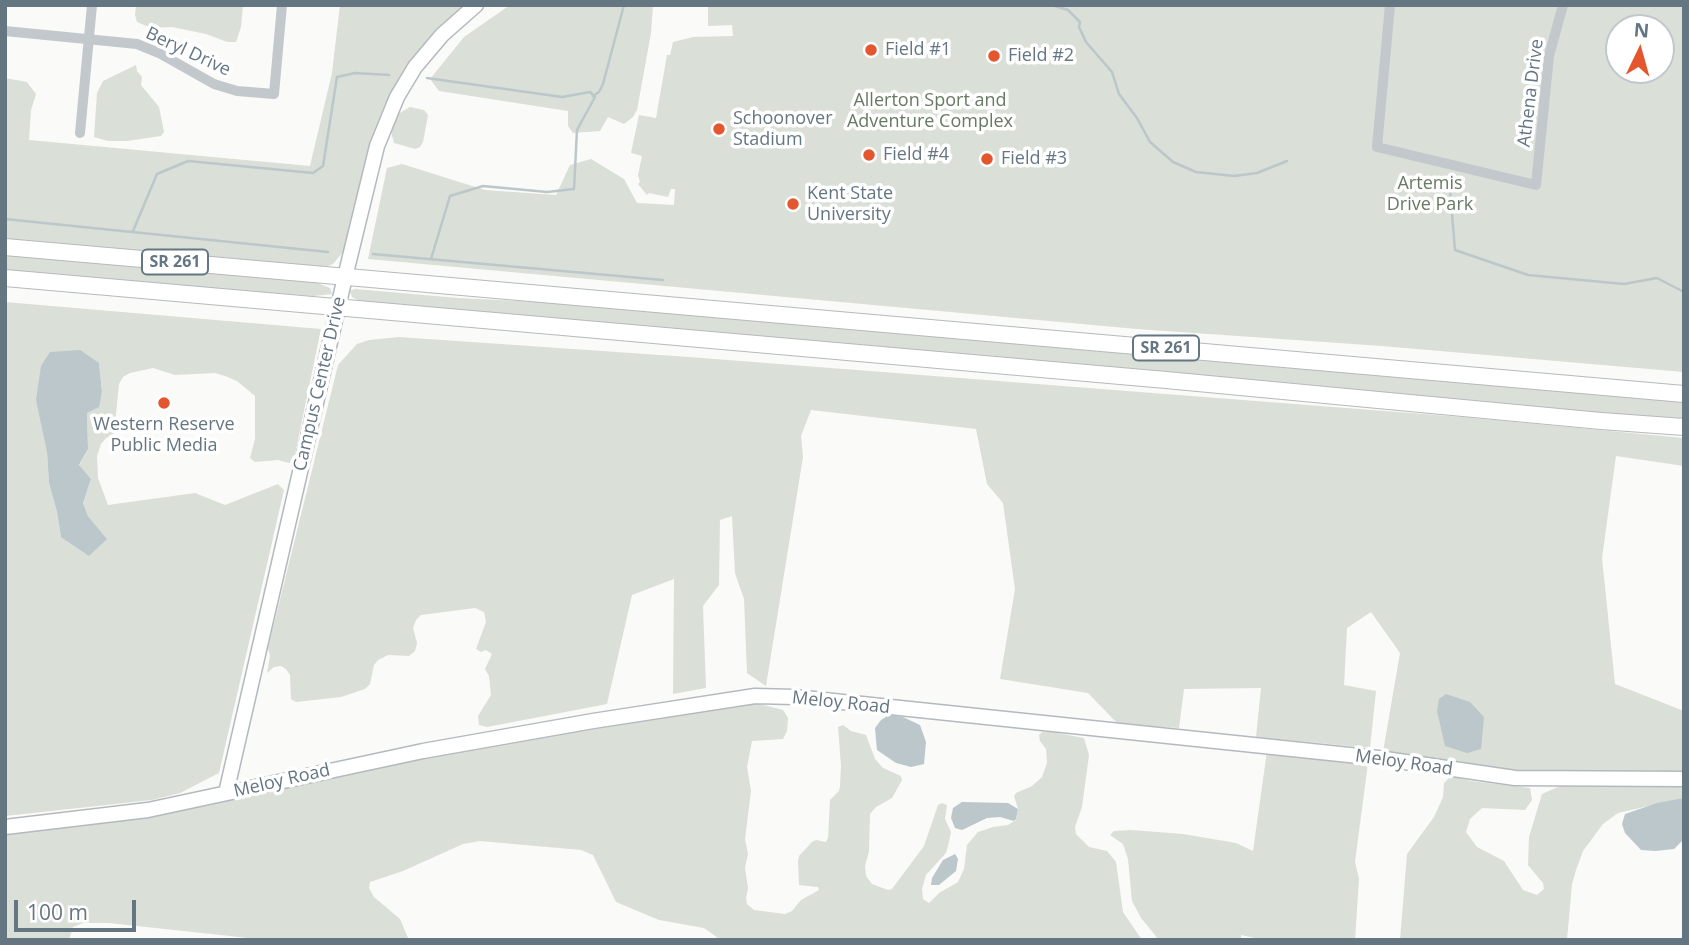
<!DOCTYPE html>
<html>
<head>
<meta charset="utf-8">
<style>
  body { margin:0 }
  #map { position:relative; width:1689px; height:945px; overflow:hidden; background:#fafaf8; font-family:"Open Sans",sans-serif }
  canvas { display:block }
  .frame { position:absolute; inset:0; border:7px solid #657683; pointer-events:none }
  .north { position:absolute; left:1605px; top:14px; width:70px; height:70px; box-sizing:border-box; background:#fff; border:2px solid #c1c8cd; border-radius:50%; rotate:5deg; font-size:19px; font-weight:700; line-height:28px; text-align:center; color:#657683 }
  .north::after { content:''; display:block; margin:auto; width:24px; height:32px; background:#e4572e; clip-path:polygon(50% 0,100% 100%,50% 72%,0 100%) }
  .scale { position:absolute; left:14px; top:900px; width:122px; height:32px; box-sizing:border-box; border:4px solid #657683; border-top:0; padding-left:9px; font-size:21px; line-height:24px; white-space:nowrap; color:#657683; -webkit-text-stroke:5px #fff; paint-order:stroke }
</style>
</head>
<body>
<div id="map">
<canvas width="1689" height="945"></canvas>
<div class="frame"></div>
<div class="north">N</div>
<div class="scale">100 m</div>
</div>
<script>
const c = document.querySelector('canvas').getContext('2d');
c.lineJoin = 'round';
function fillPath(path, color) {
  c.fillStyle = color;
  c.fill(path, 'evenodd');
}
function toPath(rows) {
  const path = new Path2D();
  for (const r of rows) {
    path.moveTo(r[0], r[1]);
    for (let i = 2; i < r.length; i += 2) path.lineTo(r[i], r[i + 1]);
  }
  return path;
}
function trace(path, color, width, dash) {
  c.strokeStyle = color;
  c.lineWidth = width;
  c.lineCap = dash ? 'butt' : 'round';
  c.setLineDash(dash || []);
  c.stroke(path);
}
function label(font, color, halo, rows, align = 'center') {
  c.font = font + ' "Open Sans",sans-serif';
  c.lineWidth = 7;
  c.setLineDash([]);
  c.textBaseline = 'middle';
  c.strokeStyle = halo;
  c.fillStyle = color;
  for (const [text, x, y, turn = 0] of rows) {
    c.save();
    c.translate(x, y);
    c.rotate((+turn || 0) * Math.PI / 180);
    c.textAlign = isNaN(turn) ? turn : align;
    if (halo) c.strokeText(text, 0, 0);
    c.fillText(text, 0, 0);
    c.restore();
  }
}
const green = toPath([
  [136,5,243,5,241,27,236,42,227,42,206,34,172,27,151,28,137,22,135,15],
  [340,5,467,5,420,49,402,75,390,98,366,162,343,252,333,264,326,267,5,240,5,78,27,82,36,94,31,110,29,140,310,166,332,73],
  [510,5,653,5,651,33,637,110,633,117,624,124,608,117,600,131,573,133,568,126,568,111,439,91,430,79,464,37],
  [708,5,1684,5,1684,372,1382,346,1137,329,368,259,387,168,402,164,485,190,556,195,570,165,591,159,624,179,637,203,674,205,675,189,671,189,668,197,649,193,647,195,638,184,640,182,638,175,642,156,631,153,639,115,656,118,667,55,670,55,673,42,693,37,733,36,732,25,708,26],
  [1619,28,1661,28,1661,70,1619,70],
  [136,65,137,71,142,77,141,85,159,107,164,132,161,136,127,141,108,141,94,137,97,93,103,81],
  [410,107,424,110,428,115,423,142,420,147,415,149,394,143,391,132,398,114],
  [5,254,315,282,330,288,332,294,314,296,5,273],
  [355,289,458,298,561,303,1684,402,1684,420,365,304,352,297,350,291],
  [5,302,321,329,293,464,278,460,255,462,250,458,255,439,255,396,237,381,225,376,215,373,175,375,153,368,130,373,123,377,119,384,114,434,106,438,101,444,97,456,98,478,108,505,195,493,225,505,278,484,284,490,219,773,180,793,152,800,5,816],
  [99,363,102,392,98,407,87,413,88,449,79,466,91,479,83,503,88,516,107,539,61,537,57,512,49,483,47,452],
  [399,337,689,357,1462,417,1684,438,1684,466,1616,456,1602,558,1615,684,1684,711,1684,771,1518,772,1383,752,1400,653,1371,612,1347,628,1344,685,1376,691,1370,748,1256,737,1261,688,1184,689,1179,728,1118,724,1088,693,1000,679,1015,589,1003,503,987,484,976,429,811,410,801,436,803,457,766,686,747,673,744,599,735,573,732,516,720,520,719,585,703,606,706,688,673,694,674,579,632,595,607,704,487,727,479,725,478,716,491,695,489,676,485,669,492,654,486,650,481,652,476,649,486,622,484,612,475,608,421,615,416,620,413,628,417,643,415,651,409,656,388,655,378,660,374,665,370,684,365,689,341,697,296,702,291,699,290,675,286,669,281,666,274,667,267,673,270,656,268,648,338,365,357,344,369,340],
  [748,701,783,710,788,718,787,731,783,739,752,741,747,767,751,791,745,839,748,854,745,868,748,888,746,898,747,904,754,910,785,914,792,911,801,900,819,890,818,887,799,885,798,861,799,856,812,842,816,840,826,842,828,838,830,800,839,791,840,786,841,766,838,727,843,725,851,731,866,735,875,759,883,768,901,776,902,780,892,798,876,807,870,814,869,851,865,866,866,876,872,884,888,890,892,889,924,846,938,805,942,803,947,805,945,819,951,832,949,842,946,853,926,875,922,889,923,899,929,903,939,893,958,882,964,869,967,845,978,832,993,827,1008,825,1016,820,1018,809,1014,796,1016,793,1032,786,1042,777,1047,763,1046,749,1040,741,1039,735,1042,732,1052,732,1084,738,1089,755,1082,807,1075,827,1076,834,1089,847,1107,851,1116,862,1123,912,1142,940,721,940,704,928,659,920,616,902,593,855,581,850,480,841,463,844,403,871,370,882,369,888,374,897,400,919,409,940,267,940,109,923,83,923,73,927,69,940,5,940,5,833,580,728,738,706],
  [1267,751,1368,763,1355,862,1359,879,1355,940,1264,940,1241,935,1241,940,1159,940,1141,918,1132,901,1128,859,1123,844,1110,835,1114,831,1131,830,1183,834,1236,843,1253,851],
  [1451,776,1471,781,1530,788,1532,800,1525,810,1482,808,1470,819,1466,832,1477,847,1504,861,1523,890,1537,895,1544,889,1543,883,1528,865,1529,837,1542,794,1565,784,1684,783,1684,798,1618,813,1603,824,1583,851,1576,870,1572,884,1567,940,1400,940,1407,854,1434,817,1443,797,1444,783]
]);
const water = toPath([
  [80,350,99,363,102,392,99,407,87,413,88,449,79,465,91,479,83,503,88,516,107,539,89,556,61,537,57,512,49,483,47,452,36,400,41,366,50,352],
  [1446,694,1470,702,1484,717,1481,749,1467,753,1445,746,1437,711,1439,699],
  [889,715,903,717,920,725,926,742,924,764,911,767,896,763,877,750,875,728,881,720],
  [1684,798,1684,839,1674,849,1655,851,1641,850,1625,833,1622,824,1625,814,1657,803],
  [962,802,1008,803,1018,809,1016,819,1014,821,1000,817,987,818,962,830,955,828,951,818,953,808],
  [955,854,958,859,956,871,939,885,931,885,932,878,943,860]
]);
const stream = toPath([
  [1052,5,1068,10,1080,22,1079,27,1086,42,1112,72,1119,94,1137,118,1150,142,1173,162,1196,172,1234,176,1257,173,1287,161],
  [427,78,562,97,590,92,595,97,577,130,574,189,547,192,483,186,450,196,431,259],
  [593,96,599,92,603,84,624,5],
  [1446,182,1448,182,1450,189,1455,250,1528,275,1624,284,1657,278,1684,292],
  [5,219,328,252],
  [133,231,157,174,188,161,313,173,323,166,337,77,355,73,389,75],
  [373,254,663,280]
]);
const street = toPath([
  [1390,5,1377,147,1536,185,1549,56,1563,5],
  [5,31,137,44,159,53,214,84,237,91,274,94,282,5],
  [80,133,92,5]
]);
const secondary = toPath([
  [226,793,345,277,377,146,397,97,415,67,442,35,476,5],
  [5,827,148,810,423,751,593,721,755,696,795,697,1378,758,1515,778,1684,779]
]);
const primary = toPath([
  [5,247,1684,394],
  [5,278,1166,380,1601,421,1684,427]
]);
const markers = [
  [871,50,7,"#e4572e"],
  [994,56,7,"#e4572e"],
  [719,129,7,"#e4572e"],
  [869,155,7,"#e4572e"],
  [987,159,7,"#e4572e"],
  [793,204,7,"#e4572e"],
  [164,403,7,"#e4572e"]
];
const shields = [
  [175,262,66],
  [1166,348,66]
];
const shieldNames = [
  ["SR 261",175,262],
  ["SR 261",1166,348]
];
const poiNames = [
  ["Field #1",885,50],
  ["Field #2",1008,56],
  ["Schoonover",733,119],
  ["Stadium",733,140],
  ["Field #4",883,155],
  ["Field #3",1001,159],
  ["Kent State",807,194],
  ["University",807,215],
  ["Western Reserve",164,425,"center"],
  ["Public Media",164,446,"center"]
];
const streetNames = [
  ["Beryl Drive",188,52,25],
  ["Athena Drive",1531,93,-83],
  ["Campus Center Drive",320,384,-77],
  ["Meloy Road",841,703,6],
  ["Meloy Road",1404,763,8],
  ["Meloy Road",282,781,-13]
];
const parkNames = [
  ["Allerton Sport and",930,101],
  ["Adventure Complex",930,122],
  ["Artemis",1430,184],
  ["Drive Park",1430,205]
];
fillPath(green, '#dadfd7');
fillPath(water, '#bbc7cb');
trace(stream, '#bbc7cb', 2.5);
trace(secondary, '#b3babf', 17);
trace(primary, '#b5babe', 18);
trace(street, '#c3c8cc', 10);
trace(secondary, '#fff', 14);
trace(primary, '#fff', 16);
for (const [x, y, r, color] of markers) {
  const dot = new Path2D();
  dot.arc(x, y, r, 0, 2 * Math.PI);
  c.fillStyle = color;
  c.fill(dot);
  trace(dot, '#fff', 2.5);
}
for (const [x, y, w] of shields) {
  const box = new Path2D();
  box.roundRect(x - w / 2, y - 12.5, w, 25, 5);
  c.fillStyle = '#fff';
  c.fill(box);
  trace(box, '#657683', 2);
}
label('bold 16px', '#657683', null, shieldNames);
label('18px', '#657683', '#fff', poiNames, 'left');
label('18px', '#657683', '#fff', streetNames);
label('18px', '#687a64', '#fff', parkNames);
</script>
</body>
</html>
